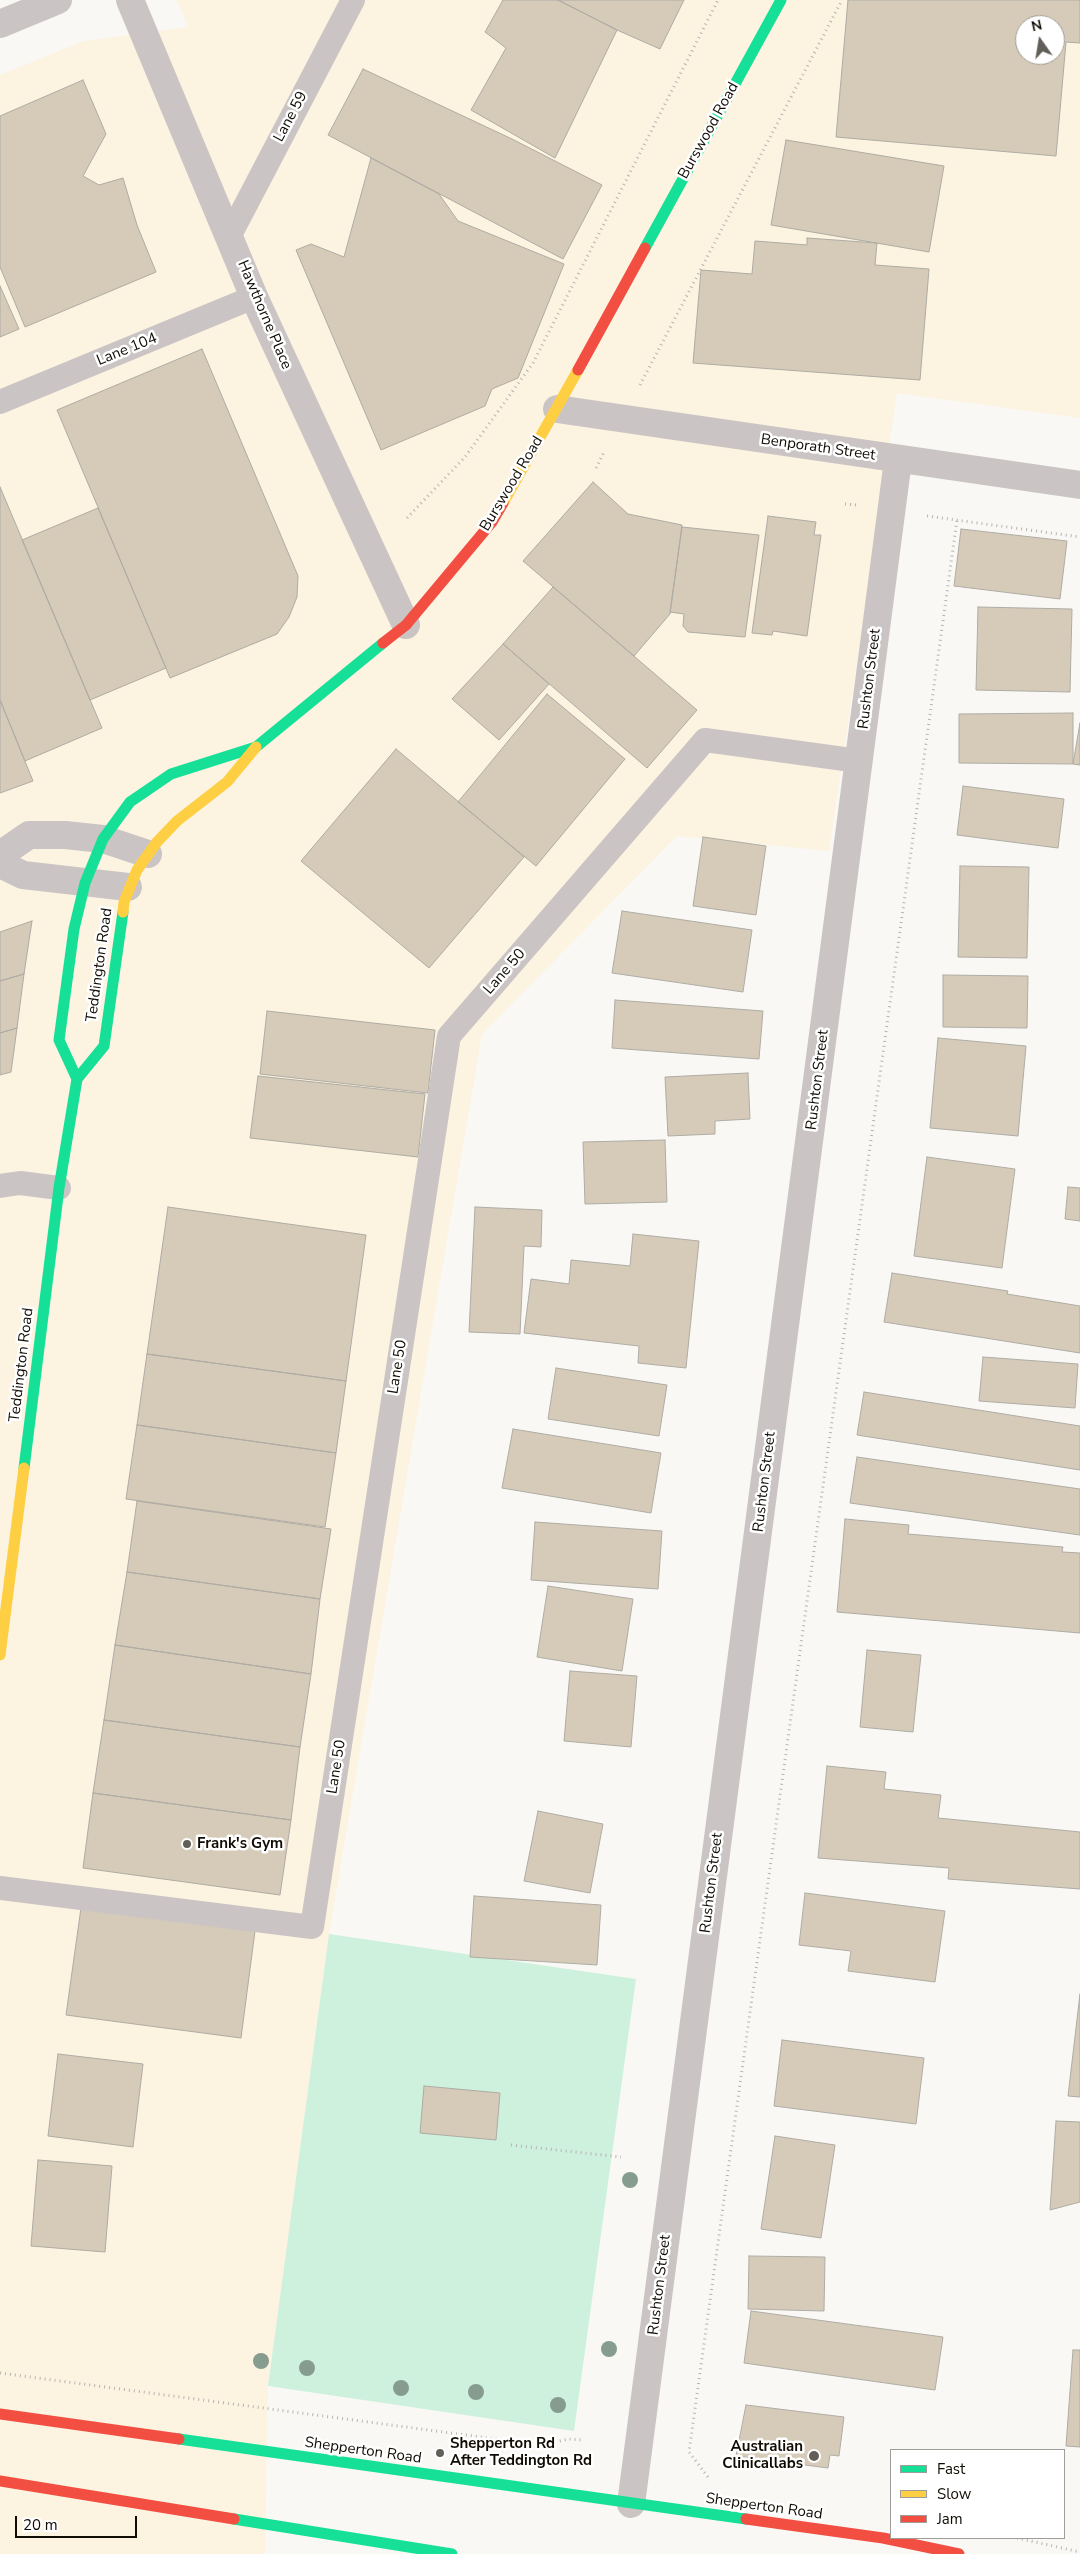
<!DOCTYPE html>
<html>
<head>
<meta charset="utf-8">
<style>
  body { margin:0 }
  #map { position:relative; width:1080px; height:2554px; overflow:hidden; background:#faf8f5; font-family:"Nunito Sans",sans-serif }
  canvas { display:block }
  .legend { position:absolute; left:890px; top:2449px; width:175px; height:90px; box-sizing:border-box; background:#fff; border:1px solid #9f9d9a; margin:0; padding:6px 9px; list-style:none; font-size:15px; color:#100b03 }
  .legend li { display:flex; align-items:center; gap:10px; height:25px }
  .legend b { width:25px; border:1px solid #9f9d9a }
  .north { position:absolute; left:1015px; top:15px; width:50px; height:50px; box-sizing:border-box; background:#fff; border:1px solid #9f9d9a; border-radius:50%; rotate:347deg; font-size:14px; font-weight:700; line-height:20px; text-align:center; color:#100b03 }
  .north::after { content:''; display:block; margin:auto; width:18px; height:22px; background:#625e58; clip-path:polygon(50% 0,100% 100%,50% 72%,0 100%) }
  .scale { position:absolute; left:15px; top:2516px; width:122px; height:22px; box-sizing:border-box; border:2px solid #100b03; border-top:0; padding-left:6px; font-size:15px; line-height:18px; white-space:nowrap; color:#100b03; -webkit-text-stroke:4px #fff; paint-order:stroke }
</style>
</head>
<body>
<div id="map">
<canvas width="1080" height="2554"></canvas>
<ul class="legend">
<li><b style="height:6px;background:#16e098"></b>Fast</li>
<li><b style="height:6px;background:#ffcf43"></b>Slow</li>
<li><b style="height:6px;background:#f24e42"></b>Jam</li>
</ul>
<div class="north">N</div>
<div class="scale">20 m</div>
</div>
<script>
const c = document.querySelector('canvas').getContext('2d');
c.lineJoin = 'round';
function fillPath(path, color) {
  c.fillStyle = color;
  c.fill(path, 'evenodd');
}
function toPath(rows) {
  const path = new Path2D();
  for (const r of rows) {
    path.moveTo(r[0], r[1]);
    for (let i = 2; i < r.length; i += 2) path.lineTo(r[i], r[i + 1]);
  }
  return path;
}
function trace(path, color, width, dash) {
  c.strokeStyle = color;
  c.lineWidth = width;
  c.lineCap = dash ? 'butt' : 'round';
  c.setLineDash(dash || []);
  c.stroke(path);
}
function label(font, color, halo, rows, align = 'center') {
  c.font = font + ' "Nunito Sans",sans-serif';
  c.lineWidth = 5;
  c.setLineDash([]);
  c.textBaseline = 'middle';
  c.strokeStyle = halo;
  c.fillStyle = color;
  for (const [text, x, y, turn = 0] of rows) {
    c.save();
    c.translate(x, y);
    c.rotate((+turn || 0) * Math.PI / 180);
    c.textAlign = isNaN(turn) ? turn : align;
    if (halo) c.strokeText(text, 0, 0);
    c.fillText(text, 0, 0);
    c.restore();
  }
}
const built = toPath([
  [177,0,1080,0,1080,418,897,393,829,851,677,836,482,1034,329,1934,268,2386,265,2554,0,2554,0,75,84,41,188,27],
  [1025,25,1055,25,1055,55,1025,55]
]);
const green = toPath([
  [329,1934,636,1979,574,2431,268,2386]
]);
const building = toPath([
  [503,0,558,0,617,30,555,158,471,110,506,48,485,32,503,0],
  [558,0,684,0,660,49,617,30,558,0],
  [848,0,1080,0,1080,43,1066,42,1056,156,836,137,848,0],
  [1025,25,1055,25,1055,55,1025,55,1025,25],
  [363,69,512,139,602,185,563,259,328,135,363,69],
  [83,80,106,134,83,176,99,185,123,178,137,225,156,272,25,327,0,267,0,116,83,80],
  [786,140,944,166,929,252,771,225,786,140],
  [371,158,439,194,458,221,564,264,518,378,492,389,485,406,381,450,296,250,311,244,344,257,371,158],
  [807,238,877,243,875,265,929,269,920,380,693,363,701,270,752,274,755,241,807,245,807,238],
  [0,286,19,329,0,337,0,286],
  [202,349,298,576,297,597,289,617,277,634,170,678,57,410,202,349],
  [593,482,628,514,682,525,670,614,634,656,523,561,593,482],
  [0,487,102,728,25,761,0,700,0,487],
  [98,508,166,668,90,700,22,540,98,508],
  [768,516,816,522,814,535,821,535,807,636,773,631,772,635,752,633,768,516],
  [682,527,759,535,745,637,688,632,683,626,684,614,670,612,682,527],
  [961,529,1067,541,1060,599,954,586,961,529],
  [553,587,697,710,647,768,503,644,553,587],
  [978,607,1072,609,1070,692,976,690,978,607],
  [503,644,549,684,499,740,452,699,503,644],
  [547,694,625,759,536,866,458,802,547,694],
  [0,700,33,781,0,793,0,700],
  [1073,713,1073,764,959,763,959,714,1073,713],
  [1080,723,1080,765,1073,764,1080,723],
  [396,749,524,857,429,968,301,861,396,749],
  [963,786,1064,799,1058,848,957,835,963,786],
  [703,837,766,846,756,915,693,906,703,837],
  [960,866,1029,867,1027,958,958,957,960,866],
  [622,911,752,930,743,992,612,973,622,911],
  [32,921,24,974,0,981,0,932,32,921],
  [24,974,17,1028,0,1033,0,981,24,974],
  [943,975,1028,976,1027,1028,943,1027,943,975],
  [615,1000,763,1011,759,1059,612,1048,615,1000],
  [267,1011,435,1030,428,1093,260,1074,267,1011],
  [17,1028,11,1072,0,1075,0,1033,17,1028],
  [938,1038,1026,1046,1018,1136,930,1128,938,1038],
  [748,1073,750,1119,715,1121,715,1134,668,1136,665,1077,748,1073],
  [258,1076,425,1094,418,1157,250,1138,258,1076],
  [665,1140,667,1202,585,1204,583,1142,665,1140],
  [927,1157,1015,1169,1002,1268,914,1256,927,1157],
  [1068,1187,1080,1188,1080,1221,1065,1219,1068,1187],
  [168,1207,366,1235,346,1381,147,1354,168,1207],
  [475,1207,542,1210,541,1247,524,1246,520,1334,469,1332,475,1207],
  [633,1234,699,1241,686,1368,638,1363,639,1346,524,1333,531,1279,569,1284,571,1260,630,1266,633,1234],
  [892,1273,1008,1291,1007,1294,1080,1306,1080,1353,884,1322,892,1273],
  [147,1354,346,1381,336,1453,137,1425,147,1354],
  [983,1357,1078,1364,1075,1408,979,1401,983,1357],
  [556,1368,667,1385,659,1436,548,1419,556,1368],
  [864,1392,1080,1426,1080,1470,857,1435,864,1392],
  [137,1425,336,1453,325,1527,126,1499,137,1425],
  [513,1429,661,1453,651,1513,502,1488,513,1429],
  [857,1457,1080,1489,1080,1535,850,1503,857,1457],
  [137,1501,331,1529,320,1599,127,1572,137,1501],
  [845,1519,909,1525,908,1534,1063,1547,1062,1552,1080,1553,1080,1633,837,1612,845,1519],
  [535,1522,662,1531,658,1589,531,1580,535,1522],
  [127,1572,320,1599,311,1674,115,1645,127,1572],
  [548,1586,633,1599,622,1671,537,1657,548,1586],
  [115,1645,311,1674,300,1747,104,1720,115,1645],
  [867,1650,921,1655,913,1732,860,1727,867,1650],
  [570,1671,637,1676,631,1747,564,1741,570,1671],
  [104,1720,300,1747,291,1820,93,1793,104,1720],
  [827,1766,886,1772,884,1789,941,1795,938,1818,1080,1832,1080,1889,948,1879,949,1868,818,1858,827,1766],
  [93,1793,291,1820,280,1895,83,1868,93,1793],
  [538,1811,603,1824,590,1893,524,1881,538,1811],
  [805,1893,945,1911,935,1982,848,1971,851,1951,799,1945,805,1893],
  [474,1896,601,1905,597,1965,470,1957,474,1896],
  [81,1908,255,1931,241,2038,66,2015,81,1908],
  [1080,1994,1080,2097,1068,2096,1080,1994],
  [782,2040,924,2058,916,2124,774,2106,782,2040],
  [58,2054,143,2064,133,2147,48,2136,58,2054],
  [424,2086,500,2093,496,2140,420,2133,424,2086],
  [1056,2121,1080,2122,1080,2202,1050,2210,1056,2121],
  [775,2136,835,2145,821,2238,761,2229,775,2136],
  [38,2160,112,2166,105,2252,31,2246,38,2160],
  [749,2256,825,2257,824,2311,748,2309,749,2256],
  [751,2311,943,2337,935,2390,744,2363,751,2311],
  [1073,2350,1080,2350,1080,2447,1066,2446,1073,2350],
  [746,2405,844,2417,839,2456,830,2455,828,2468,736,2456,746,2405]
]);
const path = toPath([
  [640,385,842,0],
  [596,468,604,452],
  [845,504,857,505],
  [927,516,1080,537],
  [407,518,465,457,533,363,718,0],
  [511,2145,621,2157],
  [0,2373,541,2445,569,2439,582,2440],
  [708,2477,689,2452,957,520],
  [1017,2538,1080,2552]
]);
const lane = toPath([
  [230,235,353,0],
  [0,402,254,297],
  [0,1186,20,1183,59,1188],
  [0,1888,312,1927,449,1036,705,740,859,761]
]);
const street = toPath([
  [130,0,254,297,406,625],
  [0,24,58,0],
  [557,409,1080,485],
  [0,855,29,835,65,835,103,839,148,854],
  [0,864,23,875,128,887],
  [631,2504,898,460]
]);
const fast = toPath([
  [645,248,781,0],
  [77,1079,59,1040,74,929,85,883,103,839,130,802,171,774,256,747,383,643],
  [24,1468,59,1188,77,1079,104,1046,123,912],
  [179,2439,746,2519],
  [234,2519,452,2554]
]);
const slow = toPath([
  [503,503,578,370],
  [123,912,124,902,137,870,157,842,177,821,227,782,256,747],
  [0,1655,24,1468]
]);
const jam = toPath([
  [578,370,645,248],
  [383,643,406,625,492,522,503,503],
  [0,2414,179,2439],
  [0,2481,234,2519],
  [746,2519,883,2538,959,2554]
]);
const trees = [
  [630,2180],
  [609,2349],
  [261,2361],
  [307,2368],
  [401,2388],
  [476,2392],
  [558,2405]
];
const markers = [
  [187,1844,5,"#625e58"],
  [440,2453,5,"#625e58"],
  [814,2456,6,"#625e58"]
];
const streetNames = [
  ["Lane 59",291,117,-62],
  ["Burswood Road",709,131,-61],
  ["Hawthorne Place",264,315,67],
  ["Lane 104",127,350,-22],
  ["Benporath Street",818,448,8],
  ["Burswood Road",512,484,-59],
  ["Rushton Street",870,679,-83],
  ["Teddington Road",100,965,-82],
  ["Lane 50",505,972,-49],
  ["Rushton Street",818,1080,-83],
  ["Teddington Road",22,1365,-83],
  ["Lane 50",398,1367,-81],
  ["Rushton Street",765,1482,-83],
  ["Lane 50",337,1767,-81],
  ["Rushton Street",712,1883,-83],
  ["Rushton Street",660,2285,-83],
  ["Shepperton Road",363,2451,8],
  ["Shepperton Road",764,2507,8]
];
const poiNames = [
  ["Frank's Gym",197,1844],
  ["Shepperton Rd",450,2444],
  ["After Teddington Rd",450,2461],
  ["Australian",803,2447,"right"],
  ["Clinicallabs",803,2464,"right"]
];
fillPath(built, '#fcf3e1');
fillPath(green, '#cdf1dc');
fillPath(building, '#d5cbb8');
trace(building, '#afaca5', 1);
trace(path, '#b7b3b1', 3, [1, 4]);
trace(lane, '#cac5c4', 24);
trace(street, '#cac5c4', 28);
trace(fast, '#16e098', 11);
trace(slow, '#ffcf43', 11);
trace(jam, '#f24e42', 11);
c.fillStyle = '#859c8f';
for (const [x, y] of trees) {
  c.beginPath();
  c.arc(x, y, 8, 0, 2 * Math.PI);
  c.fill();
}
for (const [x, y, r, color] of markers) {
  const dot = new Path2D();
  dot.arc(x, y, r, 0, 2 * Math.PI);
  c.fillStyle = color;
  c.fill(dot);
  trace(dot, '#fff', 2);
}
label('15px', '#100b03', '#fff', streetNames);
label('bold 15px', '#100b03', '#fff', poiNames, 'left');
</script>
</body>
</html>
